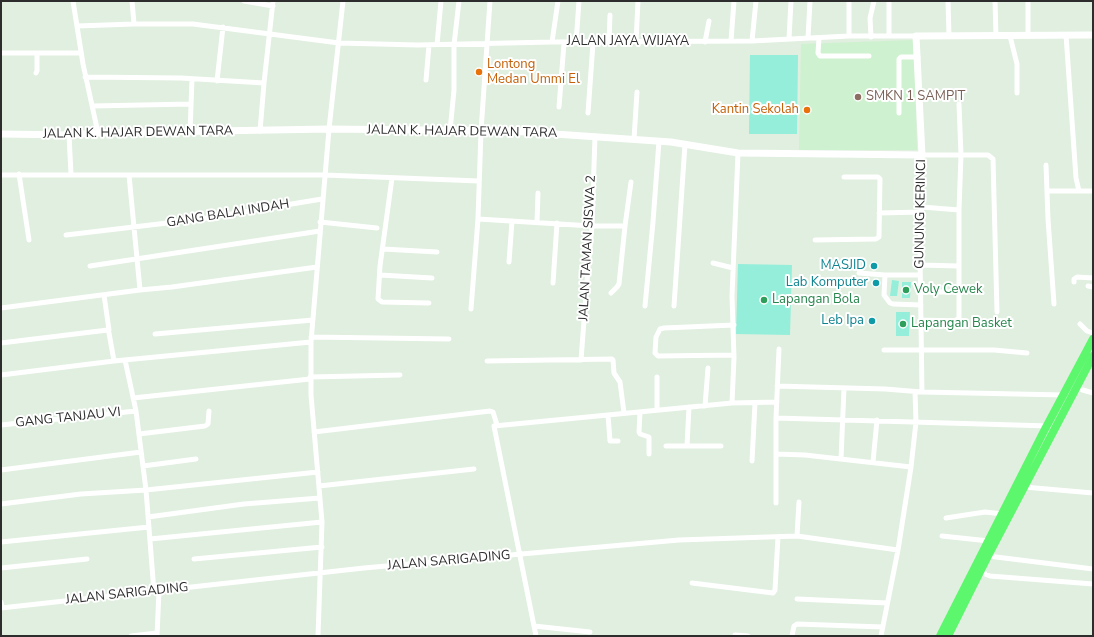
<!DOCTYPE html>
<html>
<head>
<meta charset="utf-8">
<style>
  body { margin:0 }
  #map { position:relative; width:1094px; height:637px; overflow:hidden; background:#e0efdf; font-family:"Nunito Sans",sans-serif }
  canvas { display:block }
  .frame { position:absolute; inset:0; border:2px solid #2d2d2d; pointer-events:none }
</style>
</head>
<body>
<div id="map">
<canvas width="1094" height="637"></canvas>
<div class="frame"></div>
</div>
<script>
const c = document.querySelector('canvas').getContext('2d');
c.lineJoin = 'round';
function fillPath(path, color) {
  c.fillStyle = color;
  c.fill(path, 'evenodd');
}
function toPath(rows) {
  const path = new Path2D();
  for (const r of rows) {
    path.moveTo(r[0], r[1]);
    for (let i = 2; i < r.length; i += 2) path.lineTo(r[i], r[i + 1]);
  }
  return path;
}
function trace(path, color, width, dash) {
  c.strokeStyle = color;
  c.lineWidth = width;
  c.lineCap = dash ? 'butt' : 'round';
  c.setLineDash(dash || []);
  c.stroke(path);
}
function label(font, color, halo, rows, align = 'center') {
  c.font = font + ' "Nunito Sans",sans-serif';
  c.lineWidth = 4;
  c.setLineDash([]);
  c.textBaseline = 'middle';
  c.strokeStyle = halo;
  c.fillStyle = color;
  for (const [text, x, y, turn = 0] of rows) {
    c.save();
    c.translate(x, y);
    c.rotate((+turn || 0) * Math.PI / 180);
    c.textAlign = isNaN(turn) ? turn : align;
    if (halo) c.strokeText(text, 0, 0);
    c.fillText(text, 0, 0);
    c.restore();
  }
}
const education = toPath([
  [914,40,917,150,799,150,801,44]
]);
const pitch = toPath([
  [750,55,798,55,797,134,749,134],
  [738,264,792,265,790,335,736,334],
  [892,280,899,281,897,296,890,296],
  [902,282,911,282,910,298,902,298],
  [896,312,910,312,909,336,896,336]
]);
const street = toPath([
  [73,1,83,64,98,133],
  [132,1,134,24],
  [244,1,273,6],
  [948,1,949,36],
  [995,1,996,36],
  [1028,1,1028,36],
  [77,26,134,24,193,24,339,43,418,45,552,42,752,41,849,36,916,36],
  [1066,35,1076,178,1079,191],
  [849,36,849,1],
  [889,36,889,1],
  [1010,36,1017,64,1017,93],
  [871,37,870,18,874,1],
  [808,38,810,1],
  [819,38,818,53,820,56,869,56],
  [789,39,791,1],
  [731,41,734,1],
  [752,41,756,1],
  [552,42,558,1],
  [609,42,610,15],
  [636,42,638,1],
  [705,42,709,21],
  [576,43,579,1],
  [437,45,441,1],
  [1,53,81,53],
  [36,73,37,71,37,53],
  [85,77,181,78,264,83],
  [426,80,429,45],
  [217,81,223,27],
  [92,106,191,104],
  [559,107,564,43],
  [588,113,593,43],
  [899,113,899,59,901,57,918,57],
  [260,131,264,83,273,1],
  [450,131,454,90,454,45,459,1],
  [190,132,192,79],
  [69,135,71,174],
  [634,139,637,92],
  [1046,165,1048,219,1054,304],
  [19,174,29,240],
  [1,175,325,175,479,181],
  [129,175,140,290,172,287,317,267],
  [392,178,380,266,378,299,382,302,429,303],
  [1047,191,1093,191],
  [922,207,959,210],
  [879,213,922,212],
  [478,219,592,226,625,226,619,284,617,287,611,293],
  [320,222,377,228],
  [537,222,538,193],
  [625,226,631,182],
  [66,235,201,219,322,199],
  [815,240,876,239,879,237,880,179,878,177,844,177],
  [383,249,437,252],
  [509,262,512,221],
  [713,263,733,268],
  [920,265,958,266],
  [90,266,320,231],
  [859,273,885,275,884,295,890,303,893,304,921,305],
  [380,275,432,278],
  [885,275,920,275],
  [1074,282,1074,279,1077,277,1093,278],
  [553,283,557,223],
  [1088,286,1093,287],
  [921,292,958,292],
  [104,295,109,330],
  [645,306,653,222,659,141],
  [674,306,685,144],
  [1,308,140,290],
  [471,309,478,219,481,131,490,1],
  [921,320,955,321,959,318,959,210,961,155,959,104],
  [1080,324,1087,331,1093,333],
  [155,334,313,320],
  [311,337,449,339],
  [1,343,108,330,109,333,114,361],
  [884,350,994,350,1027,353],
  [734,355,658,356,655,353,656,337,660,329,664,328,734,325],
  [125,360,136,411,146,490,154,592],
  [581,360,588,268,592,226,595,136],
  [487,361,612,359,613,360,614,373,620,382,624,413],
  [1,375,114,361,311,342],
  [310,377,400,375],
  [657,377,657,410],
  [777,386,885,389,922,392,1064,395],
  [1076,388,1093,393],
  [922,392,920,256,922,155,988,155,993,159,997,312],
  [133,398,310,379],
  [732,403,734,358,732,296,738,153],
  [705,406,708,368],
  [640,412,639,432,640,434,649,437,649,454],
  [608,415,610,441,618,441],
  [776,418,1049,426],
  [1,425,136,411],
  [314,432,490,411,493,412,497,425],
  [139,434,205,426,208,424,209,411],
  [666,446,721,446],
  [687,446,689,407],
  [776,454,805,455,911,467],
  [841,459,844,388],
  [752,461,755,403],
  [873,462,877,420],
  [143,466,196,459],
  [1,470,141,452],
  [319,486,474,469],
  [1024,487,1093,493],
  [776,503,776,418,779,349],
  [1,504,81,494,146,490,318,472],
  [148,517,244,504,320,498],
  [946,518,985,512,1003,514],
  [797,536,799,502],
  [942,536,989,541],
  [150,539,322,522],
  [1,542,149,527],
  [988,556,1093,569],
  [194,559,322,547],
  [1,568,87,559],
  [982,568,985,574,990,576,1093,584],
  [692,583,773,593,775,590,778,537],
  [797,599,887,603],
  [1,602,2,608],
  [1,608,364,568,679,540,797,536,898,550],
  [534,626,590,632],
  [735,635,748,636],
  [131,636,157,633],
  [157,636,159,591],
  [318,636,322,522,311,395,311,342,329,129,343,1],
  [536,636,494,426,732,403,777,402],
  [792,636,794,626,797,624,883,627],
  [881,636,898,550,911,467,916,422,915,392]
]);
const secondary = toPath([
  [1,134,69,135,98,133,329,129,511,131,671,142,738,153,922,155,916,36,1093,35]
]);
const primary = toPath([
  [940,636,1044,431,1093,339],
  [948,636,988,556,1093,356]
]);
const markers = [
  [479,72,4,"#e8710a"],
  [858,97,4,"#8d6e63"],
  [807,110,4,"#e8710a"],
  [874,266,4,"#0f9aa8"],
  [876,283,4,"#0f9aa8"],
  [906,290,4,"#2e9e5b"],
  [764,300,4,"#2e9e5b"],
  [872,321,4,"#0f9aa8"],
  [903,324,4,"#2e9e5b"]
];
const streetNames = [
  ["JALAN JAYA WIJAYA",628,42],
  ["JALAN K. HAJAR DEWAN TARA",462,132,1],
  ["JALAN K. HAJAR DEWAN TARA",138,133,-1],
  ["GANG BALAI INDAH",228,214,-9],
  ["GUNUNG KERINCI",921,214,-89],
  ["JALAN TAMAN SISWA 2",588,248,-87],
  ["GANG TANJAU VI",68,418,-6],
  ["JALAN SARIGADING",449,561,-5],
  ["JALAN SARIGADING",127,594,-6]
];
const foodNames = [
  ["Lontong",487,65],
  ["Medan Ummi El",487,80],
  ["Kantin Sekolah",799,110,"right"]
];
const educationNames = [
  ["SMKN 1 SAMPIT",866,97]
];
const cultureNames = [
  ["MASJID",866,266],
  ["Lab Komputer",868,283],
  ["Leb Ipa",864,321]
];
const leisureNames = [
  ["Voly Cewek",914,290],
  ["Lapangan Bola",772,300],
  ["Lapangan Basket",911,324]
];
fillPath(education, '#cef1cf');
fillPath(pitch, '#95eeda');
trace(street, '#fff', 5);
trace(secondary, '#fff', 7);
trace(primary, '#5cf76d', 8);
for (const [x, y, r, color] of markers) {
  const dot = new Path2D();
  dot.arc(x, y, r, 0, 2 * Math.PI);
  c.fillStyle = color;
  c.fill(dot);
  trace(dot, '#fff', 1.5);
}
label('13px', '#2d2d2d', '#fff', streetNames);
label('13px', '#c56008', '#fff', foodNames, 'left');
label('13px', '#785e54', '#fff', educationNames, 'left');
label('13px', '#0d838f', '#fff', cultureNames, 'right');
label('13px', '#27864d', '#fff', leisureNames, 'left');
</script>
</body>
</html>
